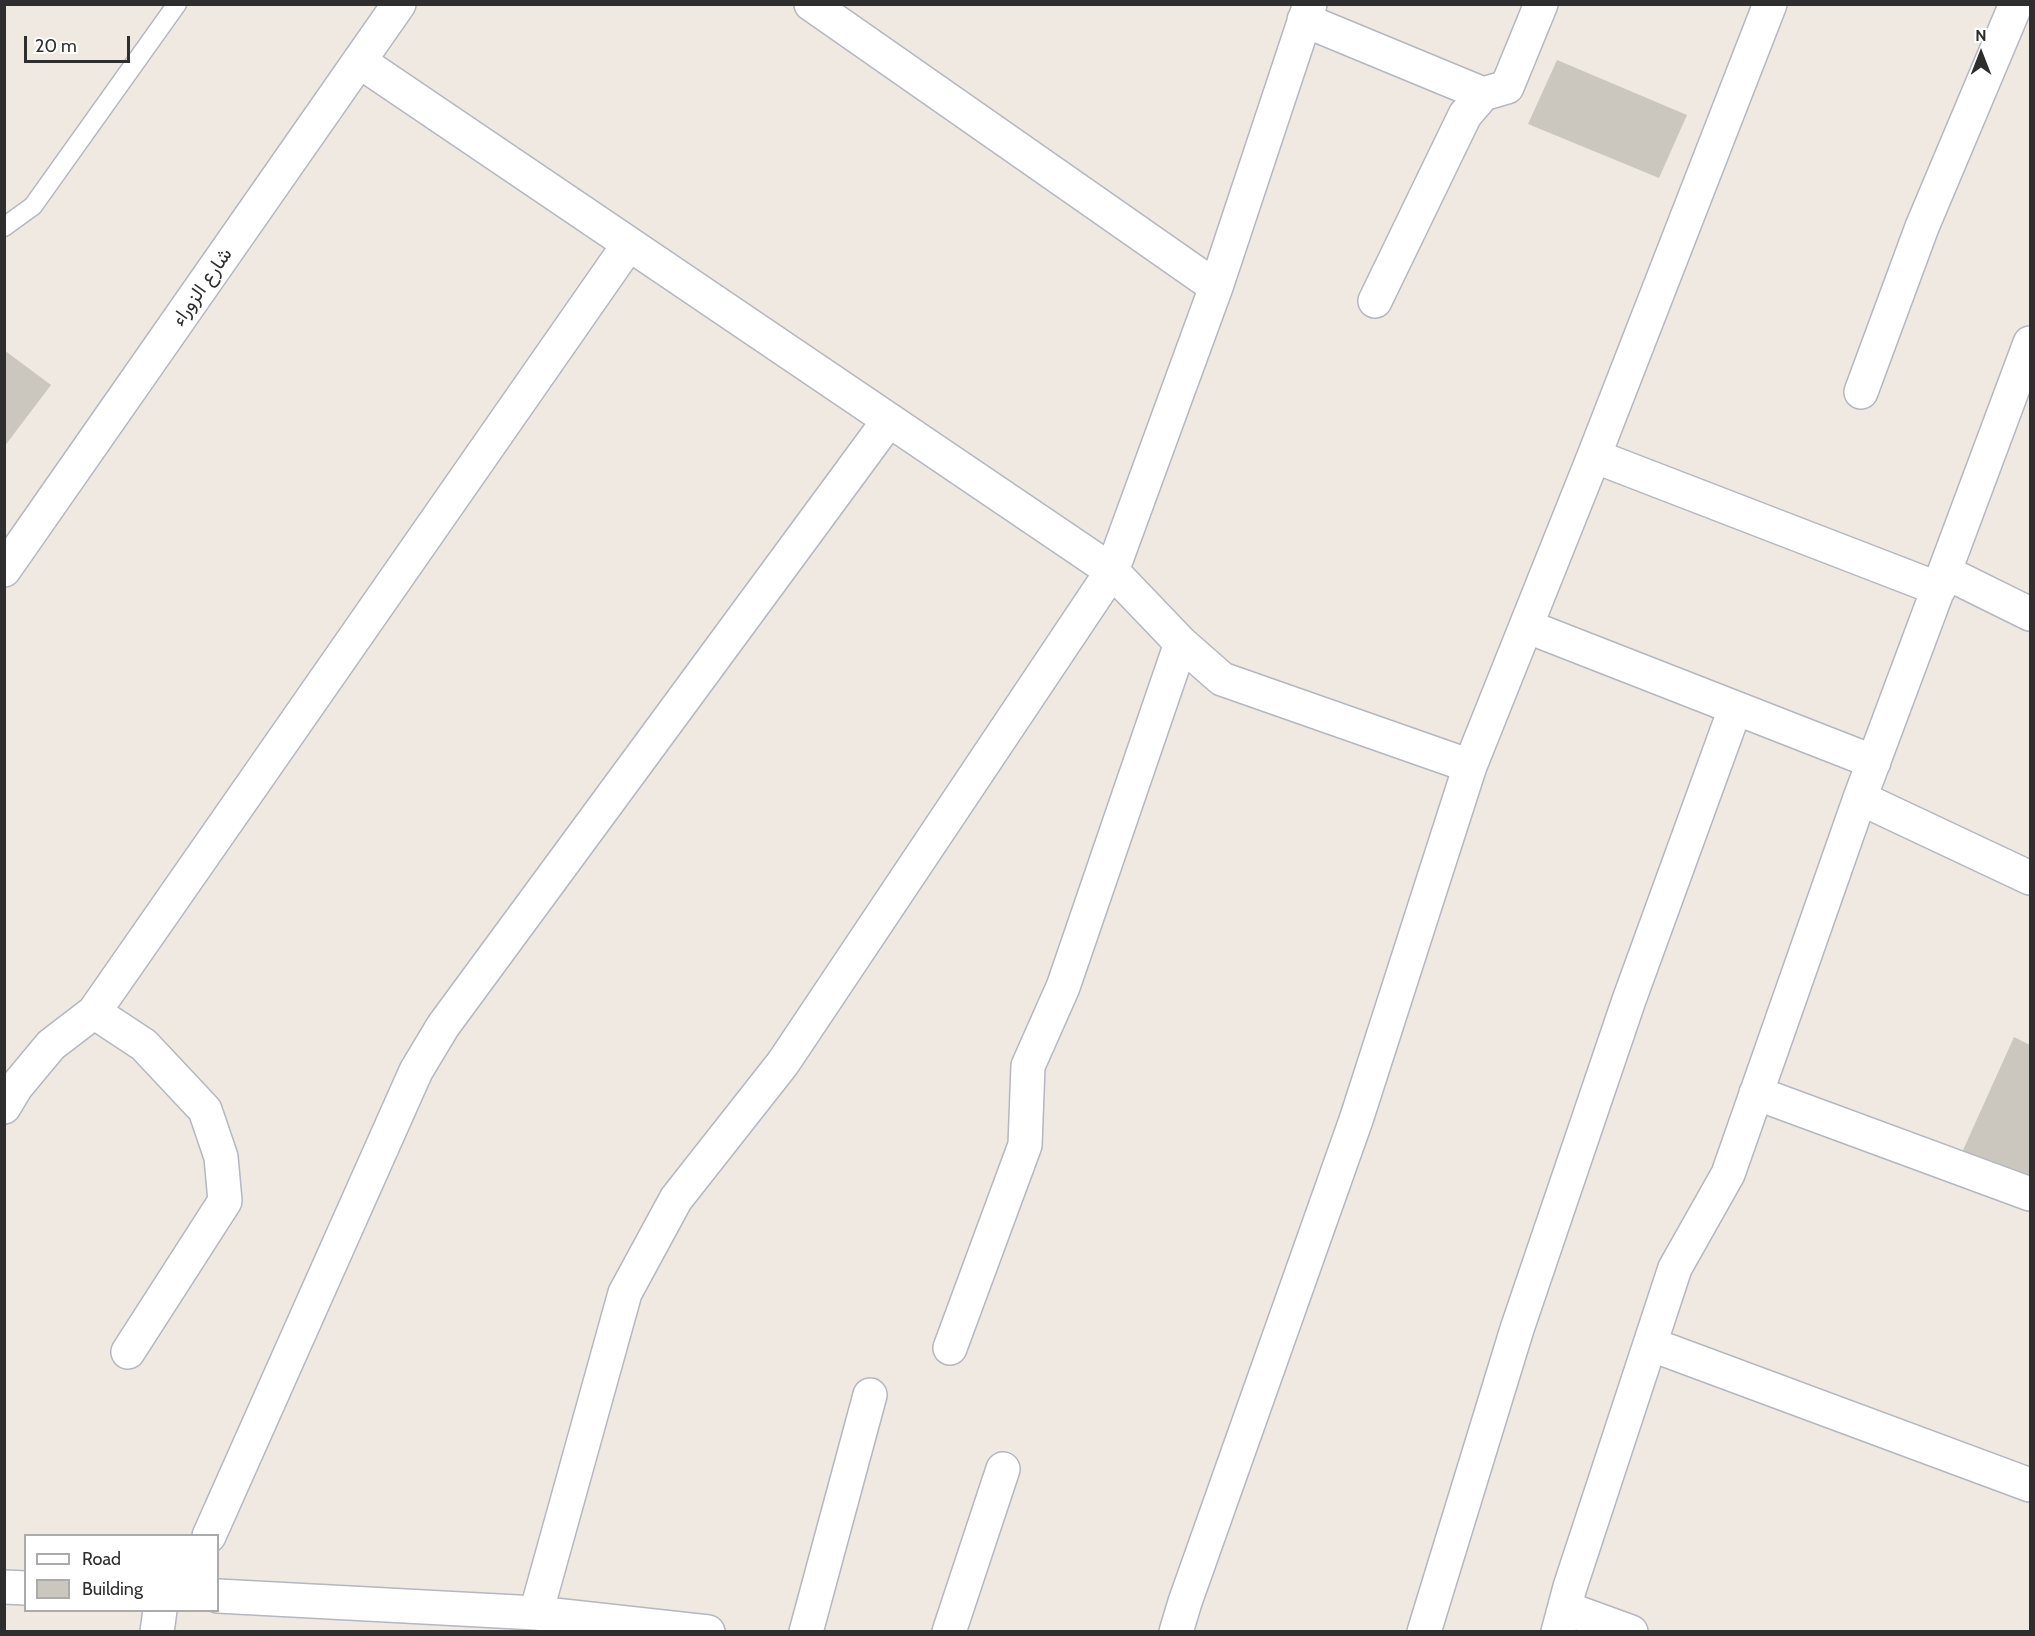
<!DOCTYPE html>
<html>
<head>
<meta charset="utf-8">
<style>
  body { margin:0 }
  #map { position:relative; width:2035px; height:1636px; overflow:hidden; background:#efe9e1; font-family:Cabin,sans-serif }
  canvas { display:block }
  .frame { position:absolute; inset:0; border:6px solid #2e2e2e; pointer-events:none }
  .legend { position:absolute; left:24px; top:1534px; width:195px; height:78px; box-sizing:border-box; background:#fff; border:2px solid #ababab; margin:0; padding:8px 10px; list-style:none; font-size:18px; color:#2e2e2e }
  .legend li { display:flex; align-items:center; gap:12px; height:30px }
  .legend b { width:30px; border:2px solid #ababab }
  .north { position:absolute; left:1951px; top:24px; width:60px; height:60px; -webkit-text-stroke:4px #fff; paint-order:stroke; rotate:0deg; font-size:16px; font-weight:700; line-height:24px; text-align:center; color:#2e2e2e }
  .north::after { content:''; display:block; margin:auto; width:21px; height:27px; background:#2e2e2e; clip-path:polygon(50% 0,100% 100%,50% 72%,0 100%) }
  .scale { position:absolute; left:24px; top:36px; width:106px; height:27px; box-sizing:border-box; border:3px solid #2e2e2e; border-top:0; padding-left:8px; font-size:18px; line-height:21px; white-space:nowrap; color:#2e2e2e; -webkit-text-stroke:4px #fff; paint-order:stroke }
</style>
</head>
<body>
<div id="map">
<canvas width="2035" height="1636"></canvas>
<div class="frame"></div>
<ul class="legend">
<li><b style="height:8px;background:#fff"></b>Road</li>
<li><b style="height:16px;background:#cbc7bf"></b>Building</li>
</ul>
<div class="north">N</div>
<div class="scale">20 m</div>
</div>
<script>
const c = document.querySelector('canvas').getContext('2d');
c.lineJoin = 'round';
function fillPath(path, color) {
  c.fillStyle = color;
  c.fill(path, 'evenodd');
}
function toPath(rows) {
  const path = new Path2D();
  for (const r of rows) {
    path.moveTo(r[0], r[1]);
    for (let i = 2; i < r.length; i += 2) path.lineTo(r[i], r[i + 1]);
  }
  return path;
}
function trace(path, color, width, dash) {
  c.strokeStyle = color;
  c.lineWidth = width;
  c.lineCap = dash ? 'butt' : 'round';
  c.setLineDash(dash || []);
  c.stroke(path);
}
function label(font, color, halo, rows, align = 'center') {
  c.font = font + ' Cabin,Vazirmatn,sans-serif';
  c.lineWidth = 4.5;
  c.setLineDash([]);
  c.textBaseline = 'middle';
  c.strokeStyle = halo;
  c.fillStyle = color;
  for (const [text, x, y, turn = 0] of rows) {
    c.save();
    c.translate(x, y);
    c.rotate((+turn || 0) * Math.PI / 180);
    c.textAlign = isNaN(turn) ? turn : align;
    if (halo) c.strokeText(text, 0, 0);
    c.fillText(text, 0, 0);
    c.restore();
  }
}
const building = toPath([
  [1557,60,1687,115,1659,178,1528,124],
  [4,350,51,385,4,447],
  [2014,1037,2030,1045,2030,1181,1959,1159]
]);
const service = toPath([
  [4,227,33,206,177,4]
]);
const minor = toPath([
  [811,4,1216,287],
  [1304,20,1483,94],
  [359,61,1112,571,1181,643,1222,679,1470,766],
  [1375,301,1465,115,1483,94,1507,87,1541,4],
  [1861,392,1922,227,2016,4],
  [1594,456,1939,589],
  [4,570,399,4],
  [1945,572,2030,614],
  [1526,626,1874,762],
  [1860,798,2030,878],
  [94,1012,144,1045,205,1110,221,1157,225,1201,128,1352],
  [1756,1093,2030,1194],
  [4,1107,16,1087,51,1045,94,1012,629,244],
  [1650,1344,2030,1485],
  [950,1348,1025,1145,1028,1066,1063,987,1181,643],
  [209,1536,416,1071,443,1026,889,420],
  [4,1587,26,1588],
  [218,1596,536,1613,708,1632],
  [1565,1608,1631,1632],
  [536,1613,625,1293,676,1199,783,1063,1112,571,1216,287,1310,4],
  [157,1632,160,1610],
  [806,1632,870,1395],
  [949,1632,1003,1469],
  [1176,1632,1185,1602,1356,1120,1470,766,1594,456,1770,4],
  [1424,1632,1517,1329,1629,1000,1735,709],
  [1558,1632,1570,1587,1675,1268,1728,1174,1860,798,2030,343]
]);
const streetNames = [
  ["شارع الزوراء",202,287,-55]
];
fillPath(building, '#cbc7bf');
trace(service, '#b4b7c1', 21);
trace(minor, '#b4b7c1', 36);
trace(service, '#fff', 18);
trace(minor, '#fff', 33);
label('20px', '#2e2e2e', '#fff', streetNames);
</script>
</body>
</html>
